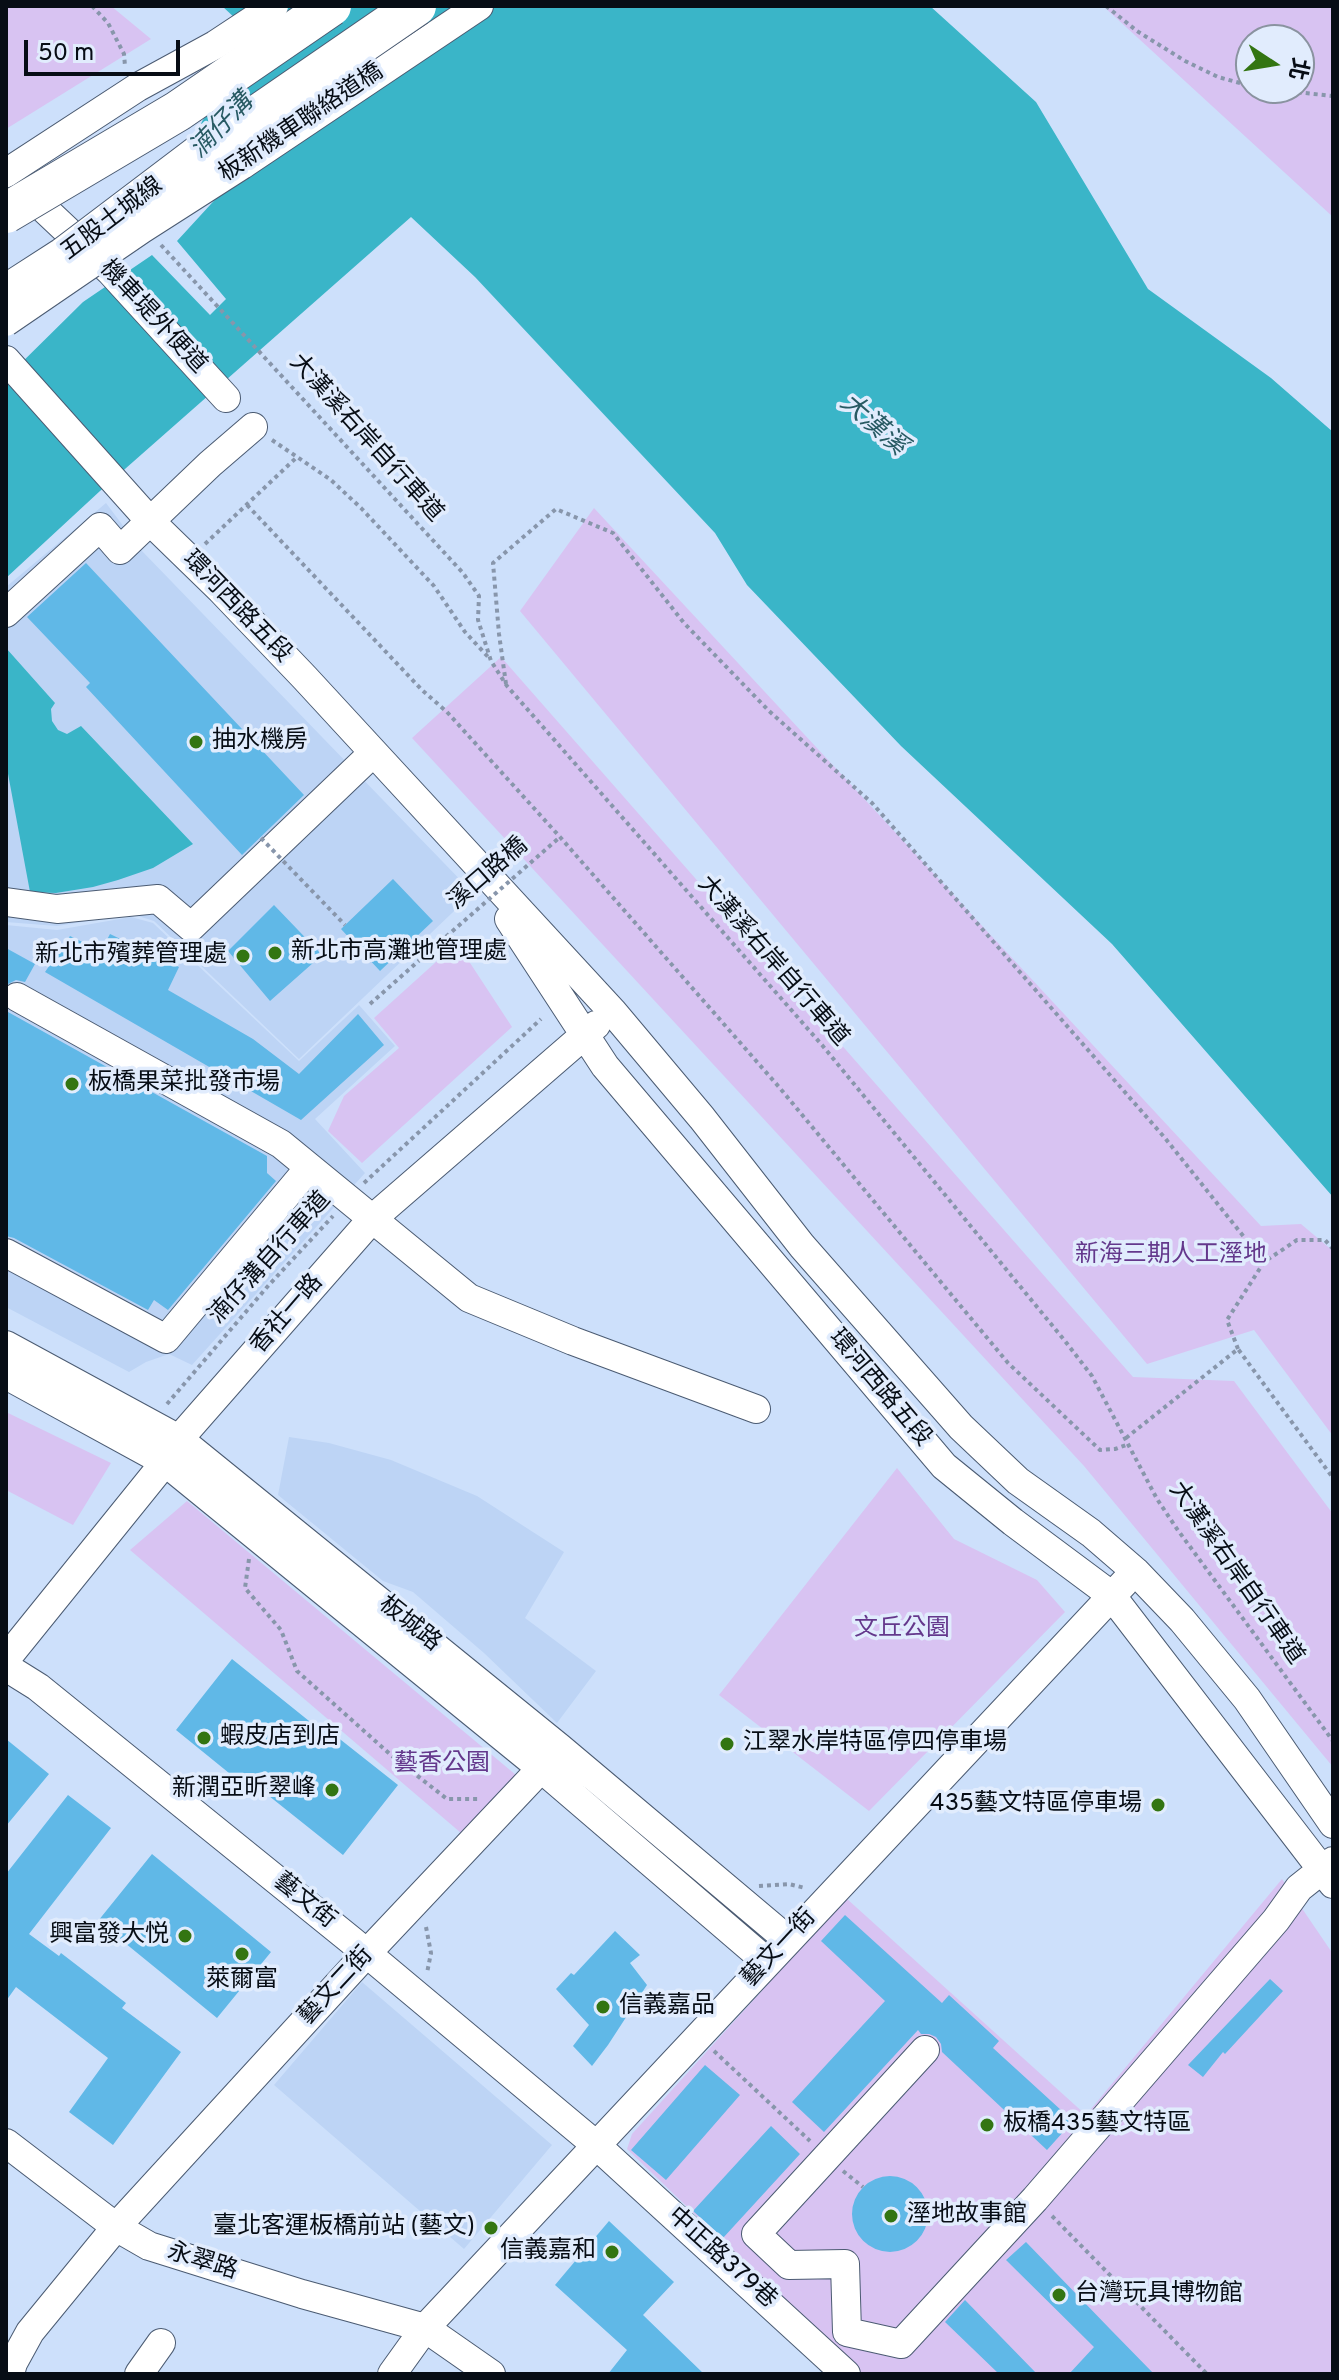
<!DOCTYPE html>
<html>
<head>
<meta charset="utf-8">
<style>
  body { margin:0 }
  #map { position:relative; width:1339px; height:2380px; overflow:hidden; background:#cde0fb; font-family:Overpass,"Noto Sans TC",sans-serif }
  canvas { display:block }
  .frame { position:absolute; inset:0; border:8px solid #070d15; pointer-events:none }
  .north { position:absolute; left:1235px; top:24px; width:80px; height:80px; box-sizing:border-box; background:#e1ecfd; border:2px solid #8a93a0; border-radius:50%; rotate:102deg; font-size:22px; font-weight:700; line-height:32px; text-align:center; color:#070d15 }
  .north::after { content:''; display:block; margin:auto; width:28px; height:36px; background:#337512; clip-path:polygon(50% 0,100% 100%,50% 72%,0 100%) }
  .scale { position:absolute; left:24px; top:40px; width:156px; height:36px; box-sizing:border-box; border:4px solid #070d15; border-top:0; padding-left:10px; font-size:24px; line-height:28px; white-space:nowrap; color:#070d15; -webkit-text-stroke:6px #e1ecfd; paint-order:stroke }
</style>
</head>
<body>
<div id="map">
<canvas width="1339" height="2380"></canvas>
<div class="frame"></div>
<div class="north">北</div>
<div class="scale">50 m</div>
</div>
<script>
const c = document.querySelector('canvas').getContext('2d');
c.lineJoin = 'round';
function fillPath(path, color) {
  c.fillStyle = color;
  c.fill(path, 'evenodd');
}
function toPath(rows) {
  const path = new Path2D();
  for (const r of rows) {
    if (r.length === 3) {
      path.moveTo(r[0] + r[2], r[1]);
      path.arc(r[0], r[1], r[2], 0, 2 * Math.PI);
      continue;
    }
    path.moveTo(r[0], r[1]);
    for (let i = 2; i < r.length; i += 2) path.lineTo(r[i], r[i + 1]);
  }
  return path;
}
function trace(path, color, width, dash) {
  c.strokeStyle = color;
  c.lineWidth = width;
  c.lineCap = dash ? 'butt' : 'round';
  c.setLineDash(dash || []);
  c.stroke(path);
}
function label(font, color, halo, rows, align = 'center') {
  c.font = font + ' Overpass,"Noto Sans TC",sans-serif';
  c.lineWidth = 7;
  c.setLineDash([]);
  c.textBaseline = 'middle';
  c.strokeStyle = halo;
  c.fillStyle = color;
  for (const [text, x, y, turn = 0] of rows) {
    c.save();
    c.translate(x, y);
    c.rotate((+turn || 0) * Math.PI / 180);
    c.textAlign = isNaN(turn) ? turn : align;
    if (halo) c.strokeText(text, 0, 0);
    c.fillText(text, 0, 0);
    c.restore();
  }
}
const built = toPath([
  [106,503,142,551,473,893,299,1059,154,921,132,914,57,926,6,922,6,587],
  [131,917,153,923,299,1061,359,1005,395,1046,315,1119,365,1173,192,1365,169,1354,146,1362,129,1372,6,1307,6,925,57,930],
  [289,1437,329,1443,391,1460,477,1496,564,1552,525,1618,596,1671,557,1723,484,1653,413,1592,383,1581,278,1495],
  [362,1982,552,2145,464,2249,274,2085]
]);
const green = toPath([
  [6,6,111,6,151,39,6,129],
  [1103,6,1333,6,1333,217,1150,49],
  [1251,40,1299,40,1299,88,1251,88],
  [594,508,1261,1226,1301,1224,1333,1251,1333,1436,1254,1330,1147,1364,520,611],
  [501,657,1133,1377,1234,1381,1333,1514,1333,1767,1084,1466,412,738],
  [457,943,512,1027,362,1163,328,1131,344,1096,399,1048,374,1018],
  [6,1412,111,1463,73,1525,6,1490],
  [897,1468,954,1539,1037,1580,1065,1612,869,1811,719,1695],
  [187,1501,516,1775,461,1833,130,1550],
  [1282,1879,1333,1954,1333,2374,861,2374,627,2149,632,2134,846,1898,1086,2115]
]);
const water = toPath([
  [222,6,930,6,1036,102,1148,289,1271,378,1333,432,1333,1197,1112,944,901,746,747,585,715,533,475,277,411,217,100,491,6,578,6,378,83,302,152,255,210,315,226,299,177,241,222,192,316,116,251,33],
  [6,648,55,703,51,709,52,721,58,730,67,734,81,726,193,844,153,868,118,880,93,887,56,893,30,892,6,763]
]);
const river = toPath([
  [219,130,316,31]
]);
const building = toPath([
  [86,563,304,795,242,855,86,687,90,683,27,617],
  [393,879,433,921,380,971,341,929],
  [274,905,322,955,270,1001,228,951],
  [110,934,179,967,168,990,253,1039,299,1074,358,1014,384,1045,301,1120,45,972,70,936,101,951],
  [6,948,35,964,25,982,16,980,6,985],
  [6,1009,8,1012,267,1156,267,1173,276,1181,168,1310,154,1300,148,1310,14,1238,6,1236],
  [312,1191,327,1203,302,1233,287,1221],
  [232,1659,319,1729,322,1725,398,1785,343,1855,249,1780,245,1786,176,1730],
  [6,1739,49,1774,6,1826],
  [68,1795,111,1828,29,1934,59,1956,61,1953,126,2003,122,2008,181,2052,113,2145,69,2112,108,2058,16,1987,6,2001,6,1874],
  [152,1854,271,1952,217,2018,98,1921],
  [845,1915,942,2003,949,1995,999,2041,993,2048,1073,2121,1047,2150,942,2052,941,2044,936,2037,929,2034,921,2034,918,2030,824,2132,792,2102,885,2001,821,1941],
  [615,1931,640,1955,630,1963,647,1985,608,2045,592,2066,573,2046,589,2025,556,1989,571,1973,574,1975],
  [1270,1979,1283,1991,1225,2054,1223,2052,1203,2077,1188,2065],
  [705,2065,740,2095,666,2180,631,2150],
  [771,2126,800,2154,723,2238,693,2211],
  [890,2214,38],
  [609,2221,674,2282,643,2315,704,2374,608,2374,627,2350,555,2285],
  [1026,2242,1110,2329,1154,2374,1069,2374,1094,2347,1006,2260],
  [965,2300,1037,2374,999,2374,945,2322]
]);
const path = toPath([
  [92,6,108,23,124,54,125,66],
  [1106,6,1137,31,1185,61,1218,77,1251,86],
  [1258,88,1333,96],
  [161,245,463,573,479,596,478,620,491,661,507,686,822,1045,1065,1341,1092,1376,1157,1499,1177,1529,1333,1741],
  [272,440,331,480,361,508,434,586,465,632,490,659],
  [247,505,422,690,447,712,560,837,779,1087,1008,1363,1100,1450,1115,1449,1129,1444],
  [205,544,296,458],
  [506,684,499,634,493,563,556,509,613,533,684,623,769,711,872,803,1165,1138,1264,1262],
  [370,1004,440,942],
  [364,1183,541,1019],
  [1238,1349,1227,1320,1264,1262,1297,1240,1325,1240,1333,1249],
  [167,1404,268,1286,333,1216],
  [1126,1438,1238,1349,1333,1478],
  [249,1559,245,1588,281,1630,297,1671,392,1756,447,1799,480,1799],
  [759,1886,789,1884,805,1888],
  [426,1927,431,1953,427,1973],
  [714,2051,810,2141],
  [843,2171,863,2187],
  [1052,2216,1207,2374]
]);
const minor = toPath([
  [242,165,479,6],
  [21,187,110,271,226,398],
  [6,360,150,521,221,590,305,678,613,1012,702,1118,802,1246,961,1427,1018,1481,1091,1533,1135,1571,1182,1620,1247,1699,1333,1824],
  [6,613,100,527,120,550,210,464,253,427],
  [6,902,57,909,158,899,191,927,373,753],
  [509,919,605,1066,944,1466,1013,1522,1111,1595,1333,1884],
  [17,997,281,1144,469,1298,573,1341,756,1409],
  [6,1253,166,1339,309,1168],
  [6,1345,179,1439,560,1748,788,1940],
  [6,1375,165,1462,542,1769,767,1962],
  [6,1659,165,1462,179,1439,372,1219,596,1025],
  [6,1667,38,1687,352,1941,596,2145,846,2374],
  [925,2050,756,2234,789,2265,845,2264,847,2332,901,2344,1035,2199,1276,1920,1299,1888,1333,1861],
  [6,2143,116,2227,149,2246,302,2294,425,2328,491,2374],
  [10,2374,13,2363,30,2332,116,2227,367,1953,552,1757],
  [139,2374,161,2343],
  [392,2374,425,2328,1124,1583]
]);
const pathBridge = toPath([
  [261,838,345,925],
  [440,942,560,837]
]);
const minorBridge = toPath([
  [6,173,138,87,215,45,274,6],
  [6,322,142,229,242,165]
]);
const highwayBridge = toPath([
  [6,213,178,111,331,6],
  [6,295,65,257,201,154,416,6]
]);
const markers = [
  [196,742,8,"#337512"],
  [275,953,8,"#337512"],
  [243,956,8,"#337512"],
  [72,1084,8,"#337512"],
  [204,1738,8,"#337512"],
  [727,1744,8,"#337512"],
  [332,1790,8,"#337512"],
  [1158,1805,8,"#337512"],
  [185,1936,8,"#337512"],
  [242,1954,8,"#337512"],
  [603,2007,8,"#337512"],
  [987,2125,8,"#337512"],
  [891,2216,8,"#337512"],
  [491,2228,8,"#337512"],
  [612,2252,8,"#337512"],
  [1059,2295,8,"#337512"]
];
const streetNames = [
  ["板新機車聯絡道橋",302,124,-34],
  ["五股土城線",113,220,-37],
  ["機車堤外便道",152,318,47],
  ["大漢溪右岸自行車道",365,439,48],
  ["環河西路五段",236,608,46],
  ["溪口路橋",489,875,-41],
  ["大漢溪右岸自行車道",772,962,49],
  ["湳仔溝自行車道",271,1259,-48],
  ["香社一路",288,1315,-49],
  ["環河西路五段",879,1389,50],
  ["大漢溪右岸自行車道",1235,1574,55],
  ["板城路",409,1625,39],
  ["藝文街",304,1902,39],
  ["藝文一街",780,1949,-47],
  ["藝文二街",337,1987,-47],
  ["中正路379巷",721,2259,42],
  ["永翠路",202,2263,17]
];
const poiNames = [
  ["抽水機房",212,742],
  ["新北市高灘地管理處",291,953],
  ["新北市殯葬管理處",227,956,"right"],
  ["板橋果菜批發市場",88,1084],
  ["蝦皮店到店",220,1738],
  ["江翠水岸特區停四停車場",743,1744],
  ["新潤亞昕翠峰",316,1790,"right"],
  ["435藝文特區停車場",1142,1805,"right"],
  ["興富發大悦",169,1936,"right"],
  ["萊爾富",242,1981,"center"],
  ["信義嘉品",619,2007],
  ["板橋435藝文特區",1003,2125],
  ["溼地故事館",907,2216],
  ["臺北客運板橋前站 (藝文)",475,2228,"right"],
  ["信義嘉和",596,2252,"right"],
  ["台灣玩具博物館",1075,2295]
];
const parkNames = [
  ["新海三期人工溼地",1171,1256],
  ["文丘公園",902,1630],
  ["藝香公園",442,1765]
];
const waterNames = [
  ["湳仔溝",223,127,-46],
  ["大漢溪",872,426,41]
];
fillPath(built, '#bdd4f5');
fillPath(green, '#d8c3f2');
fillPath(water, '#3ab5c8');
trace(river, '#3ab5c8', 38);
fillPath(building, '#60b8e7');
trace(minor, '#4b5b72', 30);
trace(path, '#8896ab', 4, [4, 4]);
trace(minor, '#fff', 28);
trace(minorBridge, '#4b5b72', 30, []);
trace(highwayBridge, '#4b5b72', 42, []);
trace(pathBridge, '#8896ab', 4, [4, 4]);
trace(minorBridge, '#fff', 28);
trace(highwayBridge, '#fff', 40);
for (const [x, y, r, color] of markers) {
  const dot = new Path2D();
  dot.arc(x, y, r, 0, 2 * Math.PI);
  c.fillStyle = color;
  c.fill(dot);
  trace(dot, '#e1ecfd', 3);
}
label('24px', '#070d15', '#e1ecfd', streetNames);
label('24px', '#070d15', '#e1ecfd', poiNames, 'left');
label('24px', '#64388c', '#e1ecfd', parkNames);
label('italic 26px', '#285a63', '#e1ecfd', waterNames);
</script>
</body>
</html>
